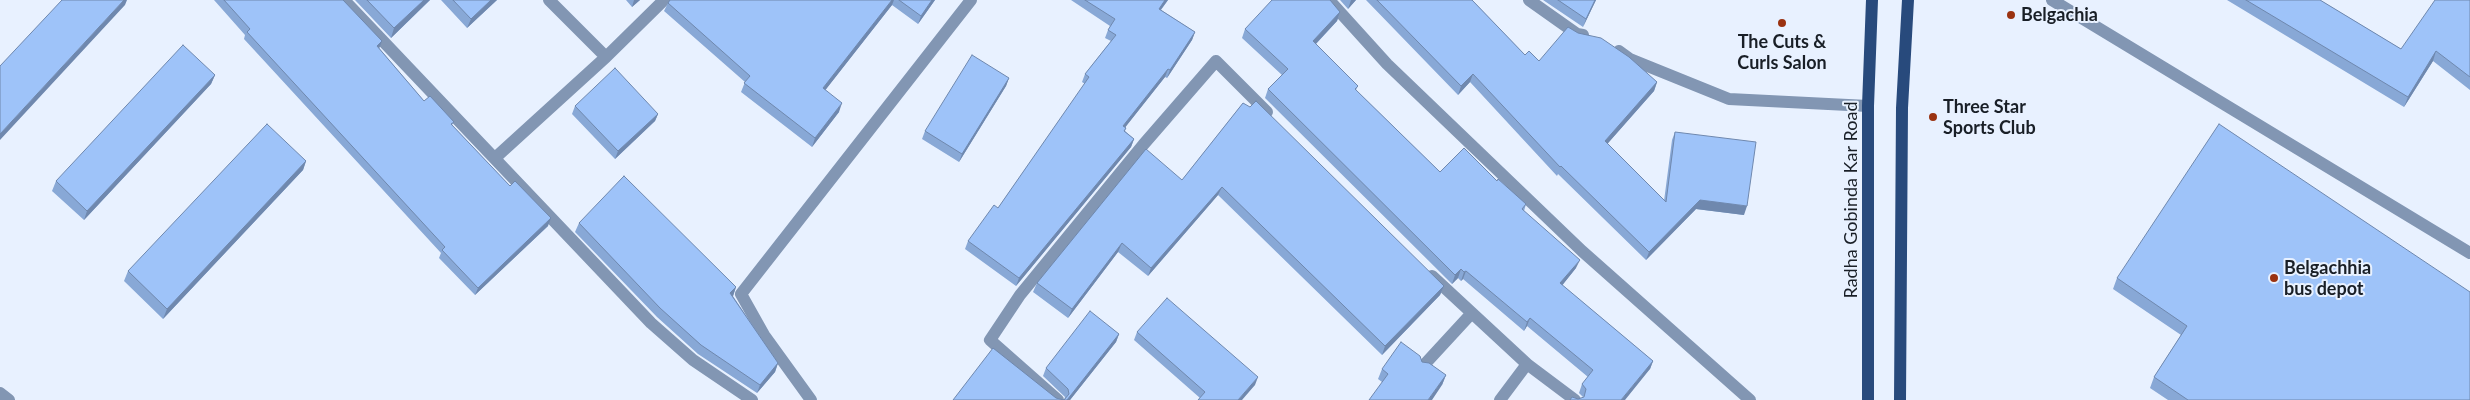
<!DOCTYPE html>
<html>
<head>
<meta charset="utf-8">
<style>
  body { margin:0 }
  canvas { display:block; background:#e8f1ff }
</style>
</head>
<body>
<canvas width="2470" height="400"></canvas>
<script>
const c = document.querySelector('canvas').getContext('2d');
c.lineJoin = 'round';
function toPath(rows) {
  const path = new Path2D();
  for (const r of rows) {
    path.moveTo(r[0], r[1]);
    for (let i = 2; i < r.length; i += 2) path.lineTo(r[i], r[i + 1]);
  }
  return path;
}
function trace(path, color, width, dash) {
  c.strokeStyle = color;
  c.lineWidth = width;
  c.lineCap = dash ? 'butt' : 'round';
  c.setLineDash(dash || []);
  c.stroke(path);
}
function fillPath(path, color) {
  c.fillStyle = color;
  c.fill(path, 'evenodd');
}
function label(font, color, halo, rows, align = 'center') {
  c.font = font + ' Lato,sans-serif';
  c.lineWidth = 4;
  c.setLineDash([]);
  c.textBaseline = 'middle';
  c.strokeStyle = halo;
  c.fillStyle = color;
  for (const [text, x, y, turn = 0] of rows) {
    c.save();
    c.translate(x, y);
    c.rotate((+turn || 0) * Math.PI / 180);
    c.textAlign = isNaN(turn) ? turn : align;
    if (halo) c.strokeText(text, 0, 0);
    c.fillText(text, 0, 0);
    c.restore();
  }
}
const street = toPath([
  [344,0,651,323,693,360,752,400],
  [549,0,606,57],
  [1329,0,1387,64,1582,251,1750,400],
  [1529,0,1577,34,1583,35],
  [2052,0,2470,253],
  [1619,51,1630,59,1729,99,1868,106],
  [495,158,606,57,664,0],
  [1432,276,1527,364],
  [1424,365,1471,314],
  [0,393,9,400],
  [811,400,764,335,741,294,971,0],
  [1058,400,990,340,1020,295,1143,145,1216,61,1267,112],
  [1500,400,1527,364,1575,400]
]);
const primary = toPath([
  [1868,400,1868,106,1872,0],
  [1900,400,1902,108,1908,0]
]);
const wall = toPath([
  [214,0,343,0,379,48,424,101,454,122,452,125,548,226,475,295,439,258,441,253,244,39,245,35],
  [355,0,430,0,391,38],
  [441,0,497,0,467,28],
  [626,0,640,0,632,7],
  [670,0,935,0,918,24,892,5,825,90,839,112,812,147,741,92,745,82,664,11,668,3],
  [1071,0,1168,0,1161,10,1195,32,1192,40,1167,78,1165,77,1125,127,1126,128,1125,131,1134,139,1131,147,1016,286,965,249,968,241,998,208,1085,84,1082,82,1085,74,1111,41,1105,38,1108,30,1110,26],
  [1340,0,1356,0,1348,9],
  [1366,0,1472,0,1525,55,1539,61,1657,82,1654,91,1607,144,1664,201,1672,140,1675,132,1744,215,1696,209,1646,260,1558,174,1557,176,1470,82,1458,95],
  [1543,0,1596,0,1583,27],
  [2227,0,2320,0,2401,49,2470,0,2470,90,2433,61,2404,107],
  [1340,12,1337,21,1316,44,1358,86,1356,90,1440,172,1497,181,1526,204,1524,211,1576,268,1562,285,1653,361,1650,369,1578,399,1583,397,1579,393,1582,384,1588,377,1527,326,1524,331,1463,279,1461,281,1458,278,1452,284,1265,98,1268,89,1282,75,1242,38,1245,29],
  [215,75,211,84,84,220,52,191,56,181],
  [1009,78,1006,86,959,162,922,139,925,131],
  [1243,103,1444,286,1440,295,1382,355,1218,195,1148,276,1118,252,1068,318,1033,292,1037,283,1182,180],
  [575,106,658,114,655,121,615,159,572,114],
  [306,161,303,170,163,319,124,281,128,271],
  [579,223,736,287,733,296,778,363,775,372,757,393,698,354,657,317,575,232],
  [2117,278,2470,400,2168,400,2150,388,2154,377,2181,335,2113,289],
  [1137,332,1255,385,1200,398,1134,340],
  [1119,334,1116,342,1070,400,953,400,1056,398,1064,400,1065,397,1043,376,1046,368],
  [1422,362,1446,375,1442,385,1382,382,1378,379,1382,369]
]);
const shadedWall = toPath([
  [124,0,127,0,125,5,0,140,0,134],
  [424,0,430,0,391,38,394,28],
  [491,0,497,0,467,28,471,19],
  [634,0,640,0,632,7],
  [892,0,894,0,892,5,820,97,823,88],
  [932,0,935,0,918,24,921,16],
  [1165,0,1168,0,1156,16,1159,9],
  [1351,0,1356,0,1348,9],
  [1595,0,1596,0,1583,27,1586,19],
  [1340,12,1337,21,1310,50,1313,41],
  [1195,32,1192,40,1167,78,1170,70],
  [382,41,379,49,377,46],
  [2436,51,2433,61,2404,107,2408,97],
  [1168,69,1165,77,1120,134,1123,126],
  [1473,74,1470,82,1458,95,1461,86],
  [215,75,211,84,84,220,87,211],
  [1009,78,1006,86,959,162,962,154],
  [1657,82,1654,91,1602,150,1605,141],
  [842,103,839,112,812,147,815,138],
  [658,114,655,121,615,159,618,151],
  [1134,139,1131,147,1016,286,1019,278],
  [306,161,303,170,163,319,167,309],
  [1222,187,1218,195,1148,276,1151,268],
  [1700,200,1747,206,1744,215,1696,209,1646,260,1649,252],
  [551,218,548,226,475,295,478,288],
  [1122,243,1118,252,1068,318,1072,309],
  [1580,260,1576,268,1557,292,1560,283],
  [1461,269,1458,278,1452,284,1455,275],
  [1466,271,1463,279,1461,281,1464,272],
  [1444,286,1440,295,1382,355,1385,346],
  [736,287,733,296,727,302,730,293],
  [1530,318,1527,326,1524,331,1527,322],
  [1119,334,1116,342,1070,400,1067,400],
  [1653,361,1650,369,1625,400,1621,400],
  [778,363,775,372,757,393,760,385],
  [1446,375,1442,385,1432,400,1428,400],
  [1258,377,1255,385,1242,400,1238,400]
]);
const building = toPath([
  [62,0,124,0,0,134,0,66,62,0],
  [224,0,343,0,382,41,377,46,424,101,430,96,454,122,451,124,510,186,515,181,551,218,478,288,442,250,445,247,247,32,250,29,224,0],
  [367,0,424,0,394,28,367,0],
  [453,0,491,0,471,19,453,0],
  [670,0,892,0,823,88,842,103,815,138,744,83,750,76,668,3,670,0],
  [899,0,932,0,921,16,899,0],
  [1085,0,1165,0,1159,9,1195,32,1170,70,1168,69,1123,126,1126,128,1124,131,1134,139,1019,278,968,241,994,205,998,208,1089,77,1085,74,1116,35,1108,30,1115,19,1085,0],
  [1272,0,1330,0,1340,12,1313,41,1358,86,1355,89,1440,172,1464,148,1497,181,1498,179,1526,204,1522,209,1580,260,1560,283,1653,361,1621,400,1570,400,1572,397,1578,399,1584,397,1586,389,1582,384,1593,370,1530,318,1527,322,1466,271,1464,272,1461,269,1455,275,1268,89,1288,69,1245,29,1272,0],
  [1377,0,1472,0,1525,55,1529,51,1539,61,1568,27,1578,33,1601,38,1629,57,1657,82,1605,141,1666,202,1675,132,1756,142,1747,206,1700,200,1649,252,1561,166,1560,167,1473,74,1461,86,1377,0],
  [1558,0,1595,0,1586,19,1558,0],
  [2246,0,2320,0,2401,49,2435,0,2470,0,2470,77,2436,51,2408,97,2246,0],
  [183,45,215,75,87,211,56,181,183,45],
  [972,55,1009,78,962,154,925,131,972,55],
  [615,68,658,114,618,151,575,106,615,68],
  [1256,101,1444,286,1385,346,1222,187,1151,268,1122,243,1072,309,1037,283,1146,149,1182,180,1243,103,1250,107,1256,101],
  [267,124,306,161,167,309,128,271,267,124],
  [2219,124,2470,292,2470,400,2188,400,2154,377,2187,326,2117,278,2219,124],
  [624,176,736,287,730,293,778,363,760,385,701,345,660,308,579,223,624,176],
  [1167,298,1258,377,1238,400,1198,400,1205,392,1137,332,1167,298],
  [1090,311,1119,334,1067,400,953,400,993,348,1056,398,1064,400,1069,394,1068,389,1046,368,1090,311],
  [1401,342,1420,356,1422,362,1429,363,1446,375,1428,400,1369,400,1388,374,1382,369,1401,342]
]);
const markers = [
  [2011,15,5,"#9a3211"],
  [1782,23,5,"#9a3211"],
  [1933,117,5,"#9a3211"],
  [2274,278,5,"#9a3211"]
];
const poiNames = [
  ["Belgachia",2021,15],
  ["The Cuts &",1782,42,"center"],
  ["Curls Salon",1782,63,"center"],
  ["Three Star",1943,107],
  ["Sports Club",1943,128],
  ["Belgachhia",2284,268],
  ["bus depot",2284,289]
];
const streetNames = [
  ["Radha Gobinda Kar Road",1851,200,-90]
];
trace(street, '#8296b3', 12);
trace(primary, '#284a7c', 12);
fillPath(wall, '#88a8d6');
fillPath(shadedWall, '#6f88ae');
fillPath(building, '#9ec3f9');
trace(building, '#6f88ae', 1);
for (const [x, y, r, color] of markers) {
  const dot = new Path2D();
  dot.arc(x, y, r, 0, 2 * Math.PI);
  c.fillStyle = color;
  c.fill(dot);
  trace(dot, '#e8f1ff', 2);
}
label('bold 18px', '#191f27', '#e8f1ff', poiNames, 'left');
label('18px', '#191f27', '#e8f1ff', streetNames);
</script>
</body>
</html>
